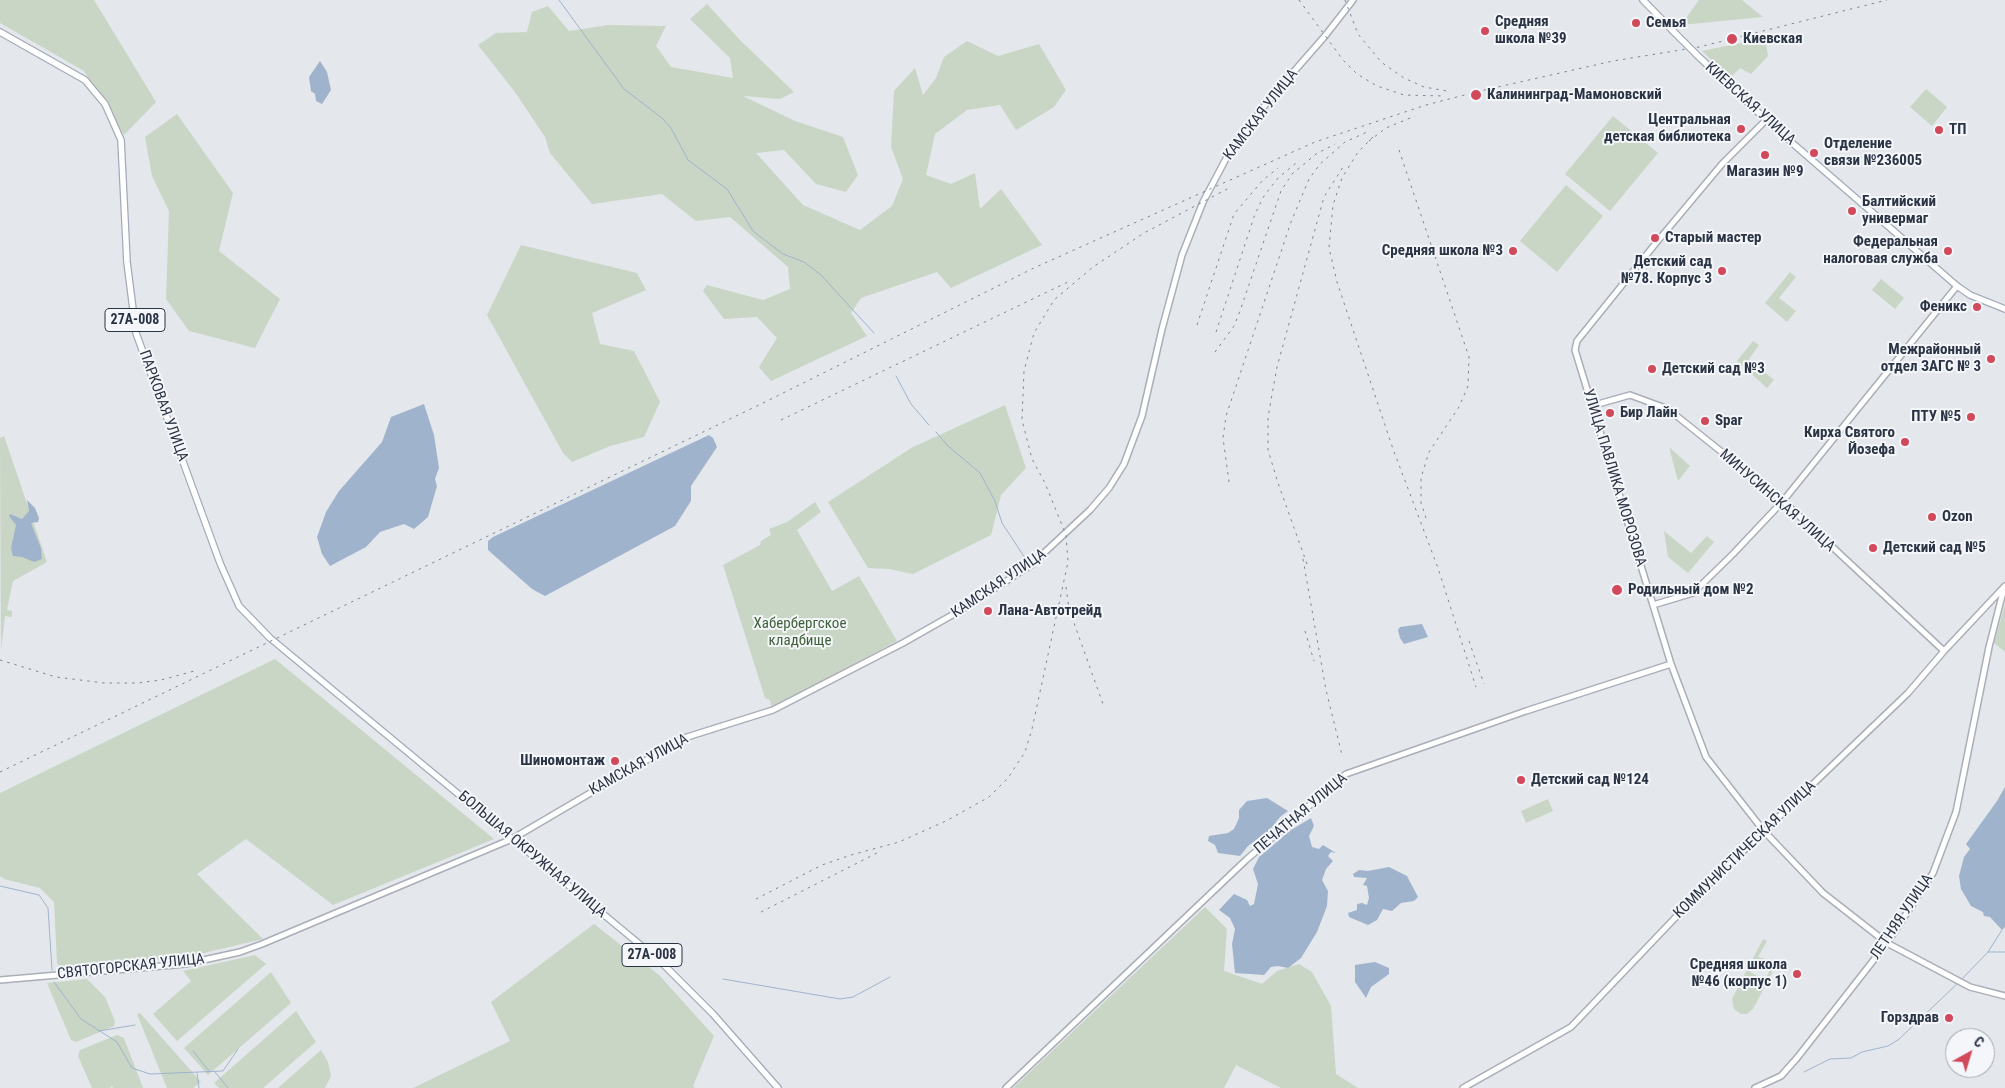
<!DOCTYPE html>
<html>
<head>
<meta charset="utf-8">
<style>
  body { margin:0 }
  #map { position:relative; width:2005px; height:1088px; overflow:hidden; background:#e4e7ec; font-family:"Roboto Condensed",sans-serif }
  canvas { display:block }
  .north { position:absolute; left:1945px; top:1028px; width:50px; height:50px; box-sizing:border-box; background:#f4f6f9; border:1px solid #a4a8b1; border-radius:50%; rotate:39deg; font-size:14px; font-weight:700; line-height:20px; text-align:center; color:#2b3445 }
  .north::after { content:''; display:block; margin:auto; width:18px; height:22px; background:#d1495b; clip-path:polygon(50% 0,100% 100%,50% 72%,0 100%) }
</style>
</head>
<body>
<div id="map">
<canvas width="2005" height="1088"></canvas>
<div class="north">С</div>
</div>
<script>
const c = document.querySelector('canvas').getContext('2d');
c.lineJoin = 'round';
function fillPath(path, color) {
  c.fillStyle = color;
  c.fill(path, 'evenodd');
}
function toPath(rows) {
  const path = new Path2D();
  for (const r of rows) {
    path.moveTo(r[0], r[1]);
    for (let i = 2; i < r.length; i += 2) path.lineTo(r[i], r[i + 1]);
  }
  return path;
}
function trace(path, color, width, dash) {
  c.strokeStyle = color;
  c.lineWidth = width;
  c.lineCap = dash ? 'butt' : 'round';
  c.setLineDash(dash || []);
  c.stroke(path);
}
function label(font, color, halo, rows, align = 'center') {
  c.font = font + ' "Roboto Condensed",sans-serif';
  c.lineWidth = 4;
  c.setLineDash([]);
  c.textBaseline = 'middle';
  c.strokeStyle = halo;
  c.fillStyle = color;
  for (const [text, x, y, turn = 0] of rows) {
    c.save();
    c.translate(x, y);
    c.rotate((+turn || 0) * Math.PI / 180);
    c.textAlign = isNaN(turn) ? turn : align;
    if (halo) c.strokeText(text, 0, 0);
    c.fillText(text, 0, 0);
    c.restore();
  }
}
const green = toPath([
  [0,0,94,0,156,102,124,135,84,71,0,23],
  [1699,0,1742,0,1763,17,1681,25],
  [707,4,741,41,794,92,780,99,743,96,795,121,843,137,858,175,846,192,816,184,784,150,756,153,803,205,860,230,892,206,903,179,891,147,894,91,915,68,923,95,936,78,944,57,967,41,998,56,1039,44,1066,90,1054,107,1016,130,1000,105,967,110,935,134,926,175,951,184,975,173,980,209,1001,189,1042,245,951,288,937,272,861,298,851,313,867,336,771,381,759,367,777,338,757,317,724,319,703,291,707,285,763,300,790,289,788,267,730,217,696,221,662,194,592,204,550,153,545,137,515,92,478,45,496,33,527,32,532,12,548,6,569,31,609,25,666,26,656,46,671,67,733,78,730,58,690,19],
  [1765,38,1768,56,1751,74,1740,68,1730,78,1702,51],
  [1926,89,1947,107,1932,126,1910,107],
  [177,114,233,193,219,251,280,299,255,348,189,331,166,299,169,211,152,176,145,137],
  [1613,116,1658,153,1610,211,1565,174],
  [1566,185,1603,216,1557,272,1520,241],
  [521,245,637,273,646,290,592,313,600,344,634,351,660,402,644,437,610,446,572,462,563,453,487,315],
  [1790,272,1796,277,1779,298,1796,311,1787,322,1765,303],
  [1881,279,1904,298,1895,309,1872,290],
  [1753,341,1759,345,1749,359,1774,380,1767,388,1737,361],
  [1005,405,1026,468,1001,495,991,535,913,574,889,569,868,568,828,502,913,447],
  [4,436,47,562,13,581,7,610,12,611,12,617,5,616,1,650,0,438],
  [1669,447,1690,466,1678,481],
  [815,502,821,512,797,530,832,591,859,576,897,641,772,708,770,700,765,698,723,565,760,545,761,541,771,535,769,529,787,522],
  [1664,531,1691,553,1707,536,1714,542,1688,573,1668,557],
  [2005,604,2005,652,1994,643],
  [275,659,494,839,333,905,246,839,197,874,263,939,187,957,60,968,57,963,54,902,40,888,4,879,0,876,0,793],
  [1548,799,1553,811,1526,823,1521,811],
  [1205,907,1227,929,1224,971,1262,984,1277,971,1299,964,1312,972,1331,1006,1336,1074,1358,1088,1281,1088,1236,1065,1224,1088,1013,1088],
  [594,924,659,975,714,1036,693,1086,695,1088,413,1088,510,1041,491,1002],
  [1763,939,1767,941,1758,957,1769,960,1773,967,1772,973,1753,1009,1747,1014,1741,1014,1734,1009,1732,999],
  [1759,960,1765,962,1769,966,1769,972,1765,980,1750,972,1754,964],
  [255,955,266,964,177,1041,153,1014,191,981,183,971],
  [271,972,291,1003,208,1075,184,1048],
  [87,979,105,997,115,1021,114,1026,76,1042,71,1040,47,983],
  [296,1011,316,1042,263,1088,219,1088,214,1083],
  [140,1013,201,1082,193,1088,167,1088,137,1014],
  [117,1035,124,1038,143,1088,113,1088,112,1086,110,1088,92,1088,78,1056,80,1050],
  [321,1050,328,1062,331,1076,325,1088,278,1088]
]);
const water = toPath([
  [320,61,327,72,331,90,322,104,316,101,315,94,311,91,309,77],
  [424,404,434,435,439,468,435,479,437,486,428,517,414,529,404,524,380,532,366,547,330,566,322,554,317,537,326,512,339,491,382,442,391,417],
  [709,435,713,438,717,447,691,486,691,501,675,526,545,596,532,589,488,550,488,541,493,537],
  [27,500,35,508,39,518,38,522,31,523,41,548,42,559,34,562,22,557,13,556,11,548,16,525,9,516,10,514,22,519,29,511],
  [1422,624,1428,637,1404,644,1400,638,1398,630,1400,627],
  [2005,787,2005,927,2002,930,1990,917,1984,916,1983,912,1971,906,1961,889,1959,876,1964,857,1970,849,1966,844,1997,801],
  [1267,798,1288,811,1280,817,1268,832,1248,846,1240,856,1218,853,1215,845,1208,841,1209,836,1228,833,1234,829,1239,818,1239,810,1247,801],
  [1311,818,1314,826,1309,836,1312,847,1319,849,1323,845,1336,853,1331,852,1328,856,1333,861,1326,869,1322,880,1328,891,1327,906,1317,932,1301,958,1288,968,1278,966,1271,967,1264,975,1235,973,1232,944,1235,929,1230,918,1219,910,1234,894,1247,900,1250,906,1254,904,1258,884,1253,869,1259,857,1291,830],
  [1389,867,1407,876,1418,897,1414,901,1401,903,1392,911,1383,909,1377,920,1368,925,1349,917,1348,913,1357,910,1357,904,1362,903,1367,905,1369,898,1367,886,1363,885,1367,878,1354,877,1353,874,1359,870,1368,871],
  [1375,962,1389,968,1389,974,1371,987,1366,998,1355,982,1355,965]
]);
const stream = toPath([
  [559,0,624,89,662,118,671,128,688,160,727,189,753,231,783,254,804,262,821,275,874,333],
  [896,376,911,404,929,425],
  [936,432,948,446,980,473,995,501,1002,523,1025,558,1029,559],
  [0,886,39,895,48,908,52,970],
  [1988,952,2005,952],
  [723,979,840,999,853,997,890,977],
  [1961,980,1988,952,2002,930],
  [54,982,81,1019,117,1042,132,1068,150,1074,223,1071,238,1049],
  [99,1031,135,1025],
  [193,1051,209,1071],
  [215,1072,228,1088],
  [1804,1072,1830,1059,1851,1058,1862,1052,1888,1046,1898,1040,1958,983],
  [197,1073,199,1088]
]);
const secondary = toPath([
  [1766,120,1722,164,1656,243,1577,341,1575,350,1671,664,1706,757,1763,830,1823,893,1887,943,1970,987,2005,996],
  [1591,406,1630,395,1668,409,1783,501,1944,651],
  [1653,605,1693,593,1733,554,1783,501,1957,286],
  [0,980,185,964,240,952,262,944,512,839,684,738,773,710,903,643,968,606,1031,565,1090,510,1109,488,1124,464,1142,416,1162,329,1182,255,1203,202,1229,153,1269,100,1325,36,1353,0],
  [1006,1088,1246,860,1346,774,1526,711,1671,664],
  [1463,1088,1571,1027,1694,898,1908,693,1944,651,2005,586],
  [1755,1088,1781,1076,1797,1058,1887,943,1933,873,1956,812,1989,647,2004,588]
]);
const primary = toPath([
  [1643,0,1675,33],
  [0,32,85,80,105,104,121,140,127,262,136,333,220,563,239,606,270,638,661,962,713,1014,778,1088],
  [1699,57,1775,128,1957,286,1970,295,2005,309]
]);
const rail = toPath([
  [1299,0,1343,60,1357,74,1377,86,1404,95,1444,96],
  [1345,0,1358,34,1381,62,1404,78,1424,87,1447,91],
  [1373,137,1358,152,1342,178,1333,205,1329,248,1337,282,1393,449,1438,568,1476,687],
  [1369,141,1386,128,1415,116],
  [1399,150,1469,357,1468,386,1459,407,1429,452,1421,478,1421,503,1426,518],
  [1197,325,1234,214,1263,180,1278,168],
  [1216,332,1255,214,1264,196,1278,178,1296,163],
  [1215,352,1234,326,1240,311,1281,191,1292,174,1303,165,1316,154,1335,144],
  [781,420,1070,281],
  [1229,482,1223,438,1226,416,1291,222,1309,179,1320,164,1345,142,1367,132],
  [1303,559,1326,690,1342,755],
  [1307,564,1278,483,1268,450,1268,417,1277,367,1324,197,1343,167],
  [1066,587,1069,609,1103,704],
  [1305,631,1314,661],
  [1469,641,1484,684],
  [0,660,56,677,104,683,138,683,161,680,198,670],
  [0,772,761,404,1036,267,1315,142,1426,105,1480,91,1613,61,1699,47,1887,0],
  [756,899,822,865,851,855,899,842,946,821,989,797,1008,778,1025,752,1032,729,1068,562,1066,535,1045,483,1032,459,1022,420,1024,371,1034,333,1054,300,1093,267,1144,233,1229,188],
  [761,912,877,853]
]);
const primaryBridge = toPath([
  [1675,33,1699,57]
]);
const markers = [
  [1636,23,5,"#d1495b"],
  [1485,31,5,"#d1495b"],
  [1732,39,6,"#d1495b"],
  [1476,95,6,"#d1495b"],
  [1741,129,5,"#d1495b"],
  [1939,130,5,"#d1495b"],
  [1814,153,5,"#d1495b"],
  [1765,155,5,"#d1495b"],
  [1852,211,5,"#d1495b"],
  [1655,238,5,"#d1495b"],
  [1513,251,5,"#d1495b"],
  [1948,251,5,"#d1495b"],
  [1722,271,5,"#d1495b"],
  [1977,307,5,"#d1495b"],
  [1991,359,5,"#d1495b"],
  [1652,369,5,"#d1495b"],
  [1610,413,5,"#d1495b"],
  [1971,417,5,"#d1495b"],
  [1705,421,5,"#d1495b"],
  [1905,442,5,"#d1495b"],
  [1932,517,5,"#d1495b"],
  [1873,548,5,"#d1495b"],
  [1617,590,6,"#d1495b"],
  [988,611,5,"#d1495b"],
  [615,761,5,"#d1495b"],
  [1521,780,5,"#d1495b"],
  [1797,974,5,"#d1495b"],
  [1949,1018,5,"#d1495b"]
];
const shields = [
  [135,320,60],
  [652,955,60]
];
const shieldNames = [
  ["27А-008",135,320],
  ["27А-008",652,955]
];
const poiNames = [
  ["Средняя",1495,22],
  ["школа №39",1495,39],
  ["Семья",1646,23],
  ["Киевская",1743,39],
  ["Калининград-Мамоновский",1487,95],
  ["Центральная",1731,120,"right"],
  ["детская библиотека",1731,137,"right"],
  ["ТП",1949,130],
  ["Отделение",1824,144],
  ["связи №236005",1824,161],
  ["Магазин №9",1765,172,"center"],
  ["Балтийский",1862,202],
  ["универмаг",1862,219],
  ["Старый мастер",1665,238],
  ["Федеральная",1938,242,"right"],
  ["налоговая служба",1938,259,"right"],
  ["Средняя школа №3",1503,251,"right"],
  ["Детский сад",1712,262,"right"],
  ["№78. Корпус 3",1712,279,"right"],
  ["Феникс",1967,307,"right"],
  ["Межрайонный",1981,350,"right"],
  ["отдел ЗАГС № 3",1981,367,"right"],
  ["Детский сад №3",1662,369],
  ["Бир Лайн",1620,413],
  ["ПТУ №5",1961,417,"right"],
  ["Spar",1715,421],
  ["Кирха Святого",1895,433,"right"],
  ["Йозефа",1895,450,"right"],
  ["Ozon",1942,517],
  ["Детский сад №5",1883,548],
  ["Родильный дом №2",1628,590],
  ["Лана-Автотрейд",998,611],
  ["Шиномонтаж",605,761,"right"],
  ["Детский сад №124",1531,780],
  ["Средняя школа",1787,965,"right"],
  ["№46 (корпус 1)",1787,982,"right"],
  ["Горздрав",1939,1018,"right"]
];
const streetNames = [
  ["КИЕВСКАЯ УЛИЦА",1750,104,42],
  ["КАМСКАЯ УЛИЦА",1261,115,-52],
  ["ПАРКОВАЯ УЛИЦА",163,406,70],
  ["УЛИЦА ПАВЛИКА МОРОЗОВА",1614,478,73],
  ["МИНУСИНСКАЯ УЛИЦА",1777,501,41],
  ["КАМСКАЯ УЛИЦА",999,584,-34],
  ["КАМСКАЯ УЛИЦА",639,765,-29],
  ["ПЕЧАТНАЯ УЛИЦА",1301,814,-40],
  ["КОММУНИСТИЧЕСКАЯ УЛИЦА",1745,850,-44],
  ["БОЛЬШАЯ ОКРУЖНАЯ УЛИЦА",532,855,40],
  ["ЛЕТНЯЯ УЛИЦА",1902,917,-56],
  ["СВЯТОГОРСКАЯ УЛИЦА",131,967,-6]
];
const parkNames = [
  ["Хабербергское",800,624],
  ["кладбище",800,641]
];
fillPath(green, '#c9d6c5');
fillPath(water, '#9fb4cc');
trace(stream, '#9fb4cc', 1);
trace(secondary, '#a9aeb7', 8);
trace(primary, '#a3abb8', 8);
trace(secondary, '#fff', 5);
trace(primary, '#fff', 5.5);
trace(rail, '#7d8696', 1, [2.5, 5]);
trace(primaryBridge, '#a3abb8', 8, []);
trace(primaryBridge, '#fff', 5.5);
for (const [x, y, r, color] of markers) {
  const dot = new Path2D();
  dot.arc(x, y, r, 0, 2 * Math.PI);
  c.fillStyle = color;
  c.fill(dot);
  trace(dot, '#f4f6f9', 2);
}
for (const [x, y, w] of shields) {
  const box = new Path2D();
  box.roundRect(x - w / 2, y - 11.5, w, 23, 4);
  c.fillStyle = '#f4f6f9';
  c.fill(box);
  trace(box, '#2b3445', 1);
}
label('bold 14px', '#2b3445', null, shieldNames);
label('bold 15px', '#2b3445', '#f4f6f9', poiNames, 'left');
label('15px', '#2b3445', '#f4f6f9', streetNames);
label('15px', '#3f6138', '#f4f6f9', parkNames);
</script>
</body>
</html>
